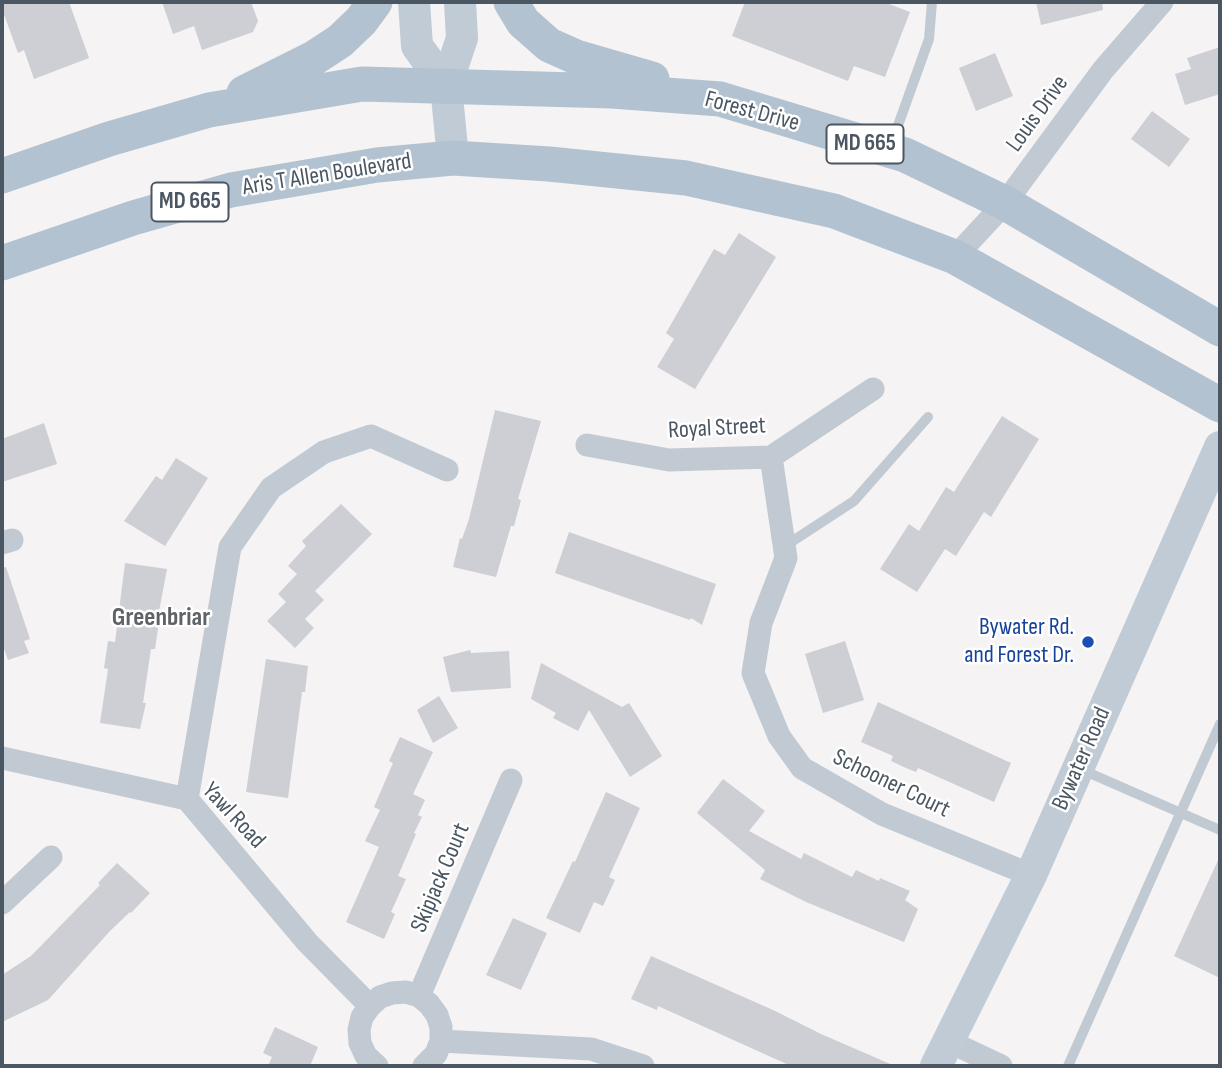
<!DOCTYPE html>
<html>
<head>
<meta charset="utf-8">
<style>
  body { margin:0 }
  #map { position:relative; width:1222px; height:1068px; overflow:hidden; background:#f5f3f3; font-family:"Sofia Sans Condensed",sans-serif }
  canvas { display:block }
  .frame { position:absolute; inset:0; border:4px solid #4a5661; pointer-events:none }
</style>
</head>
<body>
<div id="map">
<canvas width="1222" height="1068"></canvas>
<div class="frame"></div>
</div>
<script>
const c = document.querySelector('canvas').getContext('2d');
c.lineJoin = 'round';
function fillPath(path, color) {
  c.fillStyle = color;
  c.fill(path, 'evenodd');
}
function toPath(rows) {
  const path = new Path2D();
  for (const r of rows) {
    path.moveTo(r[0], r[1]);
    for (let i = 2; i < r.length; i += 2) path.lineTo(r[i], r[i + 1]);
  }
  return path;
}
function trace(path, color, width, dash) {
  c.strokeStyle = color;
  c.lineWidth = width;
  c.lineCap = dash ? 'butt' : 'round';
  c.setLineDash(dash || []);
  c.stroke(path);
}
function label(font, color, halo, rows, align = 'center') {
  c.font = font + ' "Sofia Sans Condensed",sans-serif';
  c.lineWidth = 5;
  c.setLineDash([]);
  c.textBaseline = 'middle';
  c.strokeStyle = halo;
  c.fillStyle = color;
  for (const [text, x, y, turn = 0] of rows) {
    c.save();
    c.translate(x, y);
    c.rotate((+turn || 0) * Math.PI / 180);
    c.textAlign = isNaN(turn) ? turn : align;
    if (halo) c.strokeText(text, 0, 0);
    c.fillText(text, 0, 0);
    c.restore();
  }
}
const building = toPath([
  [2,2,69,2,89,58,34,79,24,50,18,53,2,9],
  [162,2,251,2,258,21,253,32,202,50,194,26,173,34],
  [745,2,884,2,910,12,885,77,854,66,848,81,732,36],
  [1036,2,1102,2,1103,10,1041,25],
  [1220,47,1220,94,1185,105,1175,74,1191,69,1187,58],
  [995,53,1013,96,976,111,959,68],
  [1152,111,1190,139,1169,167,1131,139],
  [739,233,776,257,695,389,657,367,674,339,666,333,714,249,725,255],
  [495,410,541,421,518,499,521,500,514,526,511,526,496,577,453,567,460,538,462,539,469,519],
  [1002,416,1039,439,991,517,984,512,956,556,945,549,917,592,880,569,909,524,919,531,946,487,954,492],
  [44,423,57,464,2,482,2,439],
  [176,458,208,478,165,546,124,521,156,476,162,480],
  [341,504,372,534,315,591,324,600,305,619,314,628,295,648,267,621,286,602,278,594,297,574,288,566,306,546,302,541],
  [569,532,716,584,702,625,691,618,690,620,555,573],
  [125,563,167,569,157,622,159,622,155,649,151,649,143,703,146,703,140,729,100,723,108,669,104,668,108,641,115,642],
  [6,567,30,639,24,641,29,653,8,660,2,643,2,568],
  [845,641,864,700,823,713,805,654],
  [470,650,471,653,509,651,511,688,451,692,443,657],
  [266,659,308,666,305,692,302,692,288,798,246,792],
  [541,663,622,707,629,703,662,756,630,777,589,710,578,731,553,718,556,713,531,699],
  [439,696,458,728,433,743,417,710],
  [878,702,1011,763,994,802,918,768,916,772,906,768,891,761,893,756,861,742],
  [400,737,433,752,413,794,425,800,418,815,422,817,414,833,416,834,398,876,406,879,391,912,395,914,384,939,346,922,379,847,365,841,380,810,374,807,393,763,389,761],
  [723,779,765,811,749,831,801,859,804,853,852,877,856,870,879,881,880,878,910,891,905,900,918,909,904,942,806,902,760,879,765,870,697,813],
  [606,792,640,808,609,877,615,880,603,906,594,902,580,933,546,918,573,861,575,862],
  [1220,856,1220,978,1174,956],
  [117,863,150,893,131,913,130,912,110,931,48,1000,2,1022,2,975,31,956,100,885,98,883],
  [513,918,547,933,521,990,486,975],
  [651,956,773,1010,821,1034,895,1066,791,1066,658,1006,657,1010,631,999],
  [275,1027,318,1047,310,1066,268,1066,272,1057,263,1053]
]);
const lane = toPath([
  [891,145,929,39,932,2],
  [785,546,854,501,928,417],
  [1080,769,1220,830],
  [1068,1066,1220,724]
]);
const street = toPath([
  [955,257,1005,203,1103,70,1162,2],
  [587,445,669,460,771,457,873,389],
  [771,457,786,558,761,623,753,673,779,736,802,768,882,814,1031,875],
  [2,543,12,540],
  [2,758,187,799,307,942,370,1006],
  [187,799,230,547,271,488,324,452,371,436,447,470],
  [2,903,51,857],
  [419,996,511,780],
  [441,1041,591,1049,643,1066],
  [948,1041,1001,1066],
  [377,1066,366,1056,360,1043,359,1030,362,1017,370,1006,380,997,392,993,406,992,419,996,429,1004,437,1015,441,1027,441,1041,436,1054,424,1066]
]);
const secondary = toPath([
  [414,2,417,46,446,86],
  [453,158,446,86,462,38,460,2],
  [936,1066,1031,875,1220,447]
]);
const primary = toPath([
  [511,2,523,22,549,45,576,57,652,79],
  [244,93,314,58,340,41,361,21,375,2],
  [2,176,109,139,209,110,362,84,612,91,720,99,905,155,1005,203,1220,329],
  [2,263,133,218,231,190,377,165,453,158,549,164,686,178,834,211,955,257,1220,405]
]);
const markers = [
  [1088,642,7,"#1a4fb4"]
];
const shields = [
  [865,144,77],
  [190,202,77]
];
const shieldNames = [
  ["MD 665",865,144],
  ["MD 665",190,202]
];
const streetNames = [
  ["Forest Drive",752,112,15],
  ["Louis Drive",1038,114,-54],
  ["Aris T Allen Boulevard",327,175,-9],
  ["Royal Street",717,429,-3],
  ["Bywater Road",1082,759,-66],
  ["Schooner Court",891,784,26],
  ["Yawl Road",233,816,47],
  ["Skipjack Court",441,878,-67]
];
const transitNames = [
  ["Bywater Rd.",1074,628],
  ["and Forest Dr.",1074,656]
];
const neighbourhoodNames = [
  ["Greenbriar",161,618]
];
fillPath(building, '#cdcfd5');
trace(lane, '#c1cad2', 10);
trace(street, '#c1cad2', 23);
trace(secondary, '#c1cbd6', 32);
trace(primary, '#b3c2d1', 35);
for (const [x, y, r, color] of markers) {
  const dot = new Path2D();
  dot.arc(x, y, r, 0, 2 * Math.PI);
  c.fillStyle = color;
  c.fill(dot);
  trace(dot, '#fff', 2.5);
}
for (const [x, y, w] of shields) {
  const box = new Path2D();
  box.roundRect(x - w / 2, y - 19.5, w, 39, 5);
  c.fillStyle = '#fff';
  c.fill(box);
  trace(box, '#4a5661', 2);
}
label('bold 23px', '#4a5661', null, shieldNames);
label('24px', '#4a5661', '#fff', streetNames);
label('24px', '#164399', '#fff', transitNames, 'right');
label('bold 26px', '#5f6368', '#fff', neighbourhoodNames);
</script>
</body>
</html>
